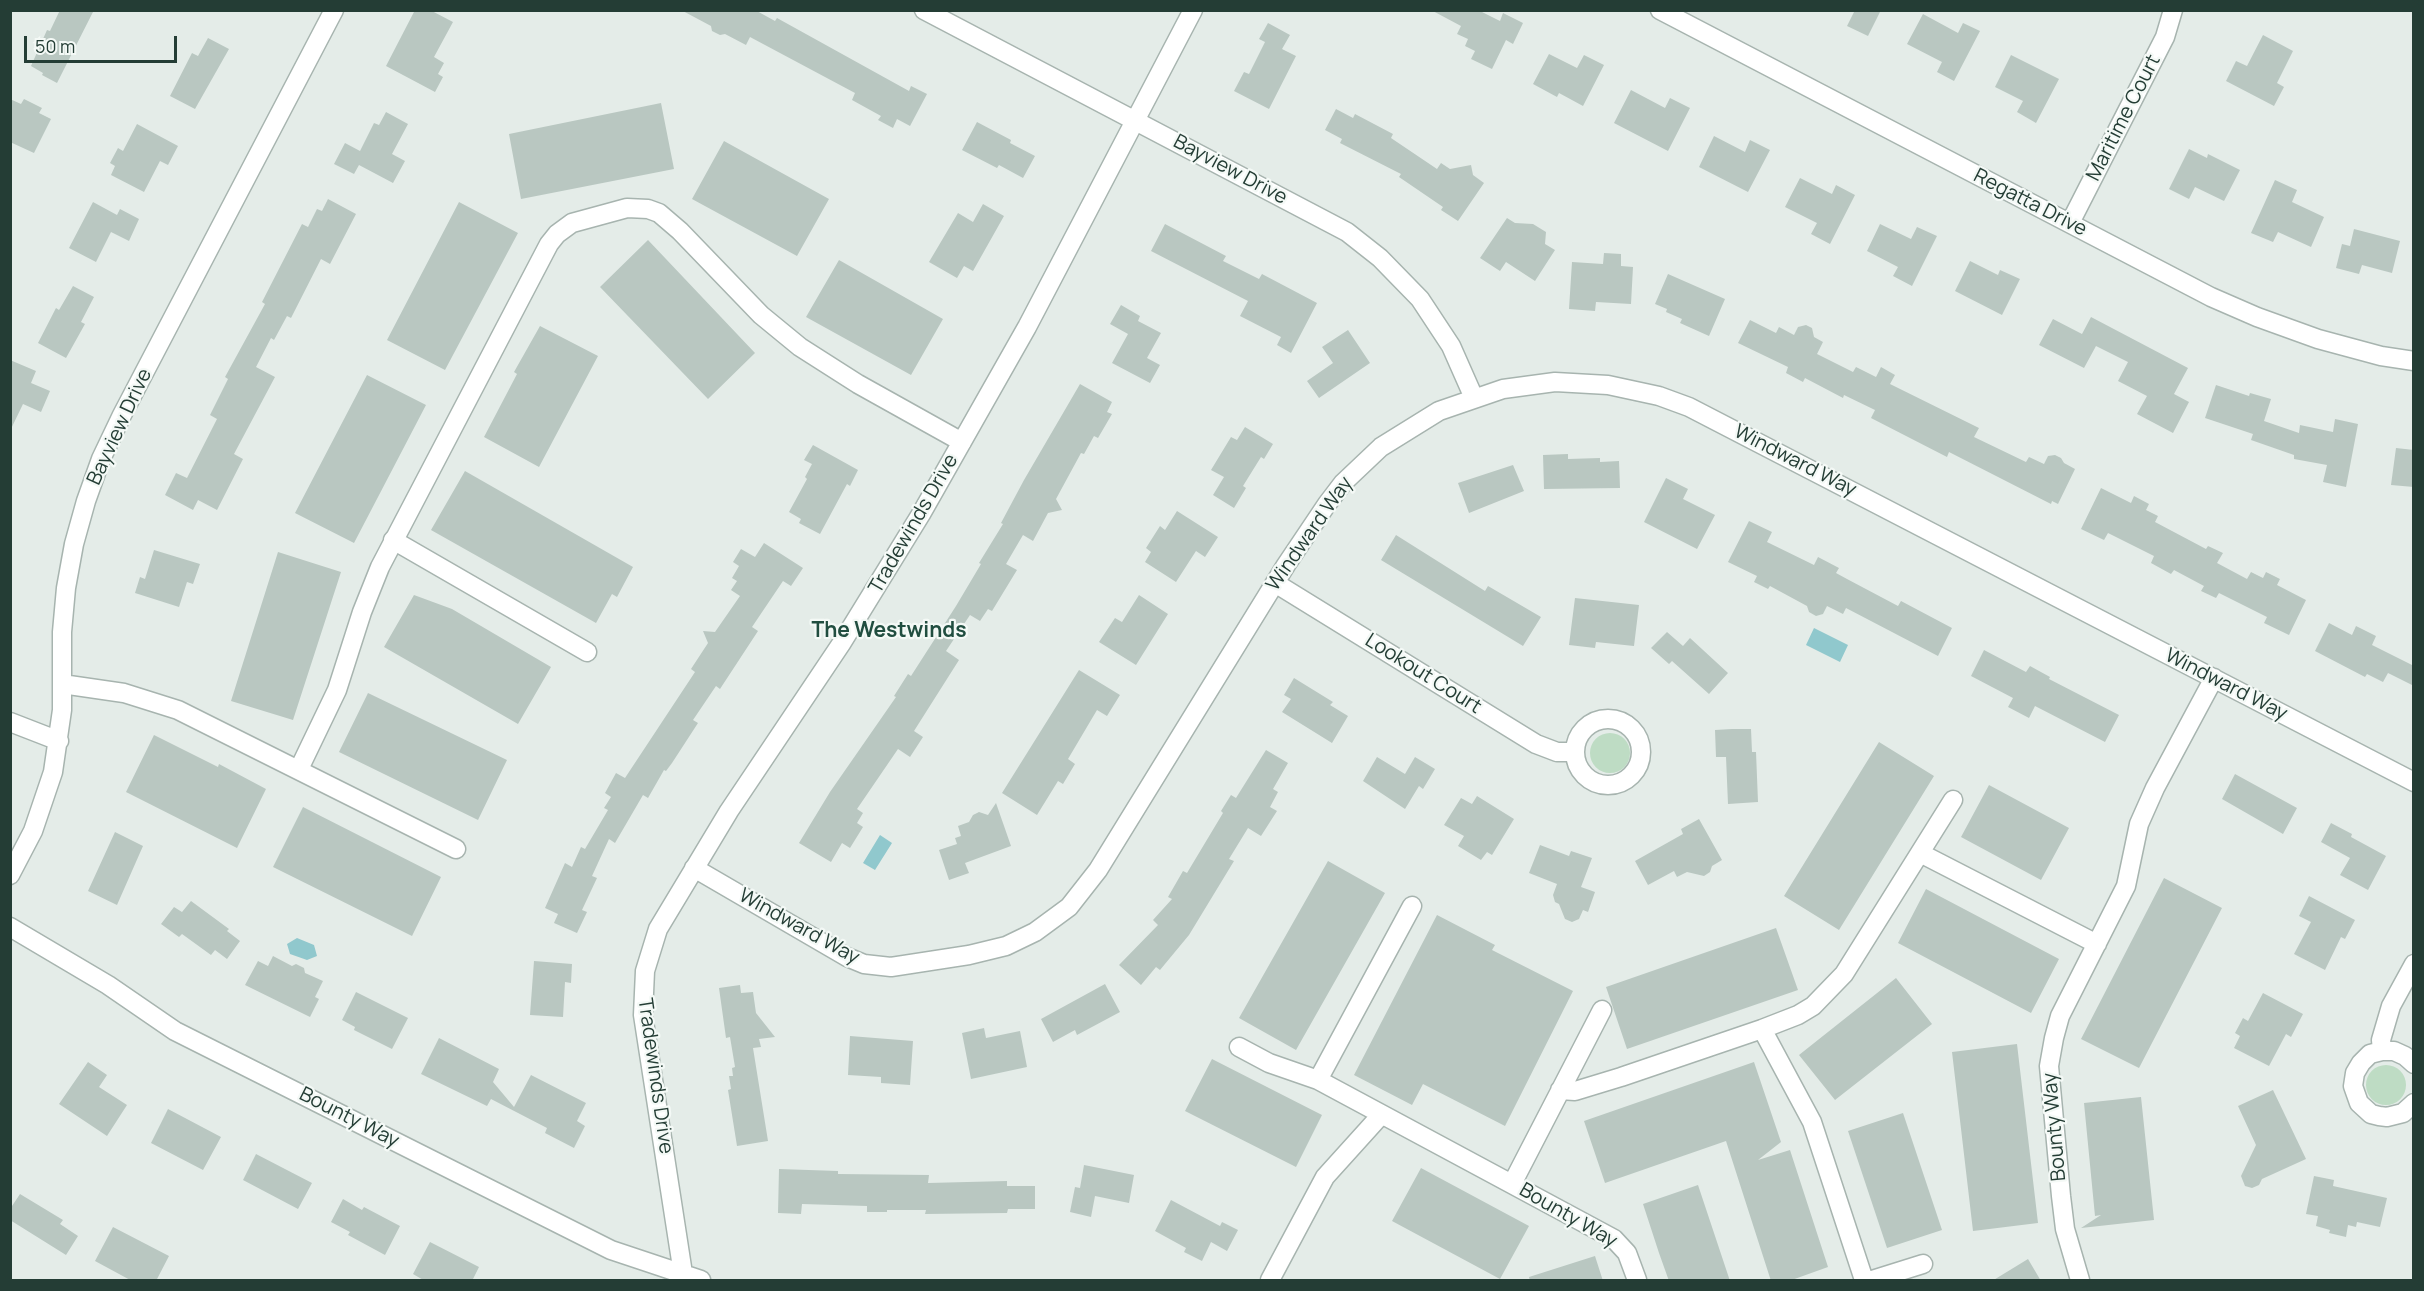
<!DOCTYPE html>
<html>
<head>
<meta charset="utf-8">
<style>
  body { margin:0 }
  #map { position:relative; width:2424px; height:1291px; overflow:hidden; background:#e4ece8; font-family:Manrope,sans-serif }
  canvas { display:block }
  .frame { position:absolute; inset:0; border:12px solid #243d35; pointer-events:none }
  .scale { position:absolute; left:24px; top:36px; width:153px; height:27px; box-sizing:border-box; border:3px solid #243d35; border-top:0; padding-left:8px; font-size:18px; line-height:21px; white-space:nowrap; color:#243d35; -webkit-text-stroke:4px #f4f9f6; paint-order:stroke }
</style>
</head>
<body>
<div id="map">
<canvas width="2424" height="1291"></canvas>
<div class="frame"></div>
<div class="scale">50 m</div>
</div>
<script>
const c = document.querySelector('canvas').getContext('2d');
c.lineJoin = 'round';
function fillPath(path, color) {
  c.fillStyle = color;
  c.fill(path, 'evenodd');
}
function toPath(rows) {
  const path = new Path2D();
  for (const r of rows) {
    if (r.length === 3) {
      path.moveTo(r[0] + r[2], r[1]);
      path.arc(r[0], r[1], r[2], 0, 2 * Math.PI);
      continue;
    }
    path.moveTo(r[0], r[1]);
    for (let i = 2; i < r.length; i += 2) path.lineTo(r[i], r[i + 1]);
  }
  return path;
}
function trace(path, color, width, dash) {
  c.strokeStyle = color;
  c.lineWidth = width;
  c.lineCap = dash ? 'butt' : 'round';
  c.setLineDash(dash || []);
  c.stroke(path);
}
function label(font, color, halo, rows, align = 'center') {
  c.font = font + ' Manrope,sans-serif';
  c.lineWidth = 4.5;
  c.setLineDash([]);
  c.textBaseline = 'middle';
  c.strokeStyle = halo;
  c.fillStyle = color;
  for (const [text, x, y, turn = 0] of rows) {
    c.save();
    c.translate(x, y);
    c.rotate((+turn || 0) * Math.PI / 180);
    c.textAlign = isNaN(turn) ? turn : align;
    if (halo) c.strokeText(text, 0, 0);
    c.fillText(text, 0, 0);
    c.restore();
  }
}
const green = toPath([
  [1610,753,20],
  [2386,1085,20]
]);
const water = toPath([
  [1814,628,1848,645,1840,662,1806,645],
  [880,835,892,843,875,870,863,863],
  [297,938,314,945,317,956,307,960,290,954,287,944]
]);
const building = toPath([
  [60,10,94,10,57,83,42,75,43,73,31,66,47,30,50,31],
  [415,10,430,10,453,22,434,57,444,63,438,74,443,77,435,92,386,66],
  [681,10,755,10,775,21,777,18,909,91,911,86,927,94,910,126,897,119,893,128,878,120,881,116,852,100,855,93,750,37,746,45,725,34,720,35,712,31,711,26],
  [1431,10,1478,10,1500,21,1503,13,1523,23,1513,44,1506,40,1492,69,1471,59,1475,51,1465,46,1468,39,1457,34,1461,26],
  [1855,10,1881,10,1868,36,1847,26],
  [1923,14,1958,33,1963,23,1980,31,1954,81,1937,72,1942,62,1907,44],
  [1268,23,1290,35,1282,49,1296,56,1269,109,1234,91,1244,72,1249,74,1265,42,1259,39],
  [2263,35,2293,51,2277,83,2284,87,2274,106,2226,81,2236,61,2247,66],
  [208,38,229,49,195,109,170,96,192,53,198,56],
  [1549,54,1577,68,1584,55,1604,65,1583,106,1559,93,1557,97,1533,84],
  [2011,55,2059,79,2036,123,2017,112,2023,101,1995,87],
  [1631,90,1665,108,1670,98,1690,108,1668,151,1614,123],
  [10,99,21,104,24,99,42,108,39,113,51,119,34,153,10,142],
  [661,103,674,169,521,199,509,134],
  [1336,109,1353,118,1355,114,1393,134,1391,138,1437,169,1441,163,1450,169,1471,165,1473,175,1484,183,1458,221,1441,210,1443,207,1399,177,1401,174,1340,143,1342,139,1325,130],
  [386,112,408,124,392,154,405,161,393,183,359,165,354,174,334,164,345,143,360,151,374,123,379,125],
  [977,122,1011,140,1010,143,1035,156,1023,178,999,165,997,168,962,150],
  [137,124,178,146,168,165,160,161,144,192,111,175,115,166,110,163,118,148,123,151],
  [1714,136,1745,152,1750,140,1770,150,1748,192,1699,167],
  [724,141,829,199,797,256,692,199],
  [2189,149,2207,158,2208,154,2240,170,2224,201,2195,187,2189,199,2169,189],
  [1800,178,1832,194,1836,185,1855,195,1830,244,1811,234,1817,223,1785,207],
  [2275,180,2297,190,2292,202,2324,217,2311,247,2278,232,2273,242,2251,233],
  [328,199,356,214,330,264,321,259,291,318,287,316,274,340,271,338,256,367,275,377,234,454,243,459,217,510,198,500,193,510,165,495,176,473,187,478,217,419,210,415,228,379,225,377,265,304,262,302,302,224,308,227,317,209,322,211],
  [93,202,117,215,120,209,139,219,129,241,111,232,96,262,69,248],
  [459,202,518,233,445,370,387,340],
  [983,204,1004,216,973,271,964,266,957,278,929,262,958,213,973,222],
  [1507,218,1515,223,1533,224,1546,232,1545,244,1555,250,1535,281,1506,262,1500,271,1480,258],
  [1165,224,1226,256,1223,261,1259,279,1262,274,1317,303,1291,353,1277,345,1281,337,1240,316,1248,301,1151,251],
  [1880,224,1911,239,1917,227,1937,236,1912,286,1893,276,1898,267,1867,251],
  [2354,229,2400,241,2392,273,2362,265,2359,274,2336,268,2342,244,2350,246],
  [648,240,755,353,708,399,600,287],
  [1604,253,1621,254,1621,266,1633,267,1631,304,1596,302,1595,311,1569,309,1572,262,1603,264],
  [839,260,943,319,911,375,806,317],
  [1970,261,1998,275,2000,270,2020,279,2002,315,1955,291],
  [1668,274,1725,299,1709,336,1680,323,1682,319,1666,312,1667,309,1655,304],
  [73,286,94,297,81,322,85,324,66,358,38,343,56,308,59,310],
  [1121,305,1140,316,1138,321,1161,333,1147,358,1160,365,1150,383,1112,363,1128,334,1110,324],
  [2091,317,2188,368,2174,394,2189,402,2173,433,2137,414,2147,396,2118,381,2128,362,2096,346,2084,368,2039,345,2053,319,2082,334],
  [1750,320,1776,333,1779,327,1794,335,1798,327,1806,325,1812,328,1814,337,1823,342,1817,354,1853,372,1856,367,1876,377,1881,367,1895,375,1890,384,1979,428,1974,437,2026,462,2029,457,2044,464,2048,456,2055,455,2061,458,2064,463,2075,469,2058,504,2052,501,2051,504,1949,452,1947,457,1871,418,1875,410,1844,395,1843,398,1805,378,1803,382,1786,373,1788,367,1738,343],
  [540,326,598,356,539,467,484,437,517,374,514,372],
  [1348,330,1370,363,1319,398,1307,381,1333,363,1322,347],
  [10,360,36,371,31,383,50,391,41,412,23,404,10,431],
  [367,375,426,405,354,543,295,513],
  [1080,384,1112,402,1107,412,1112,414,1098,438,1094,436,1084,454,1081,453,1056,499,1062,510,1048,513,1033,541,1023,535,1006,564,1017,570,992,611,988,609,980,621,970,615,946,651,959,660,914,731,923,737,910,757,898,749,857,809,863,813,857,823,863,827,850,848,842,843,831,862,799,843,830,792,896,697,894,696,908,674,911,676,956,606,981,564,979,563,1003,524,1001,523,1024,480],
  [2216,385,2249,396,2250,393,2271,399,2264,421,2299,433,2300,425,2333,432,2335,419,2358,424,2346,487,2323,482,2327,465,2294,459,2294,455,2251,440,2253,434,2205,418],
  [1245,427,1273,444,1264,459,1261,457,1243,486,1246,488,1234,508,1213,495,1224,477,1211,470,1231,437,1237,440],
  [813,445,858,470,850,486,847,484,820,534,799,523,801,519,789,512,807,479,805,477,812,464,804,460],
  [2396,448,2414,450,2414,487,2391,485],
  [1568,454,1568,459,1600,458,1600,462,1619,461,1620,488,1544,489,1543,455],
  [1513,465,1524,491,1469,513,1458,483],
  [465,471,633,567,617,597,612,594,596,623,431,530],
  [1666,478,1688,489,1683,499,1715,515,1697,549,1644,522],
  [2101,488,2131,503,2134,496,2149,504,2146,510,2158,516,2155,522,2206,549,2208,546,2223,553,2217,563,2247,579,2251,572,2263,578,2266,572,2280,579,2277,585,2306,600,2289,635,2264,623,2267,617,2219,593,2216,598,2201,591,2204,586,2174,570,2171,574,2151,563,2154,556,2108,533,2104,540,2081,529],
  [1177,511,1218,537,1205,557,1196,551,1176,582,1145,562,1151,552,1146,548,1160,526,1165,530],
  [1749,521,1772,532,1767,542,1814,565,1818,557,1839,568,1836,573,1847,579,1898,606,1901,601,1952,628,1938,656,1846,608,1843,614,1827,606,1823,614,1816,616,1809,612,1807,606,1770,586,1768,589,1754,582,1757,576,1728,562],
  [1396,535,1485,591,1488,586,1541,617,1523,646,1381,560],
  [764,543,803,568,791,586,783,581,752,627,758,631,720,689,716,686,693,720,698,723,672,763,666,771,664,770,648,798,643,795,615,843,609,839,592,876,597,878,582,910,587,912,577,933,554,923,558,914,545,908,565,863,572,867,581,847,585,849,608,810,604,808,611,797,605,793,616,773,625,778,695,672,691,669,708,643,703,631,715,632,740,596,731,590,737,581,732,578,739,566,733,562,741,549,755,557],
  [154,550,200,564,193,584,187,582,179,607,135,593,140,577,145,579],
  [278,552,341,572,293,720,231,701],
  [414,595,452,609,551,667,518,724,384,647],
  [1139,595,1168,614,1136,665,1099,642,1115,618,1122,622],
  [1575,598,1639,605,1634,646,1596,642,1595,648,1569,645],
  [2329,623,2352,635,2356,626,2376,636,2372,645,2414,666,2414,686,2388,673,2383,682,2367,674,2365,677,2315,651],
  [1667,632,1683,646,1690,638,1728,673,1709,694,1672,661,1669,664,1651,648],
  [1984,650,2026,672,2030,666,2050,677,2049,679,2119,715,2105,742,2035,706,2029,718,2008,707,2013,698,1971,676],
  [1079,670,1120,695,1107,716,1097,710,1068,759,1075,764,1063,784,1058,781,1037,815,1002,793],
  [1294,678,1333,702,1330,705,1348,716,1332,743,1282,712,1291,699,1284,695],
  [368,693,507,760,478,820,339,752],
  [1732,729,1751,729,1752,752,1756,752,1758,802,1728,804,1726,757,1716,757,1715,730],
  [154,735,218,767,219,764,266,789,237,848,126,792],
  [1879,742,1934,776,1839,930,1784,896],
  [1266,750,1288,763,1273,789,1278,792,1270,807,1277,811,1261,836,1248,828,1229,859,1234,861,1189,935,1160,970,1156,967,1141,985,1119,965,1158,925,1153,920,1172,899,1168,897,1183,871,1187,873,1223,813,1221,811,1231,795,1236,798],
  [1377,757,1405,774,1415,757,1435,769,1423,789,1419,786,1405,809,1363,781],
  [2235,774,2297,808,2283,834,2222,799],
  [1989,785,2069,828,2041,880,1961,837],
  [1477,796,1514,819,1492,855,1487,852,1481,860,1458,846,1464,836,1444,825,1461,798,1472,804],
  [996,803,1011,846,965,863,969,873,949,880,939,850,957,844,955,838,961,836,958,826,969,822,973,815,979,812,988,815],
  [303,807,441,877,412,936,273,867],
  [1699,819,1722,860,1712,866,1710,872,1704,876,1687,872,1677,877,1674,871,1648,885,1635,861,1683,834,1681,829],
  [2331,823,2352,834,2351,837,2386,856,2368,890,2340,875,2350,858,2321,842],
  [115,832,143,846,117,905,88,891],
  [1540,845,1569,856,1571,851,1592,858,1581,887,1595,892,1588,912,1583,910,1579,919,1572,922,1565,919,1559,904,1555,902,1553,895,1557,884,1529,873],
  [1328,861,1385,893,1296,1050,1239,1018],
  [2164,878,2222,908,2139,1068,2081,1039],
  [1926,889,2059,959,2031,1013,1898,943],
  [2309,896,2355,920,2345,939,2341,937,2325,970,2294,954,2311,922,2299,916],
  [191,901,229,929,227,931,240,941,227,959,215,950,211,955,182,934,179,937,161,924,174,907,182,912],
  [1437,915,1495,945,1492,950,1573,991,1505,1126,1423,1084,1412,1105,1354,1075],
  [1776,928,1798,990,1627,1049,1606,987],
  [273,956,292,966,296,964,304,968,305,973,323,981,315,997,319,999,310,1017,245,985,258,961,268,966],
  [534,961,572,964,571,983,565,982,563,1017,530,1015],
  [1896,978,1932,1024,1835,1100,1799,1055],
  [1105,984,1120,1012,1077,1035,1075,1030,1053,1042,1041,1019],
  [740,985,741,993,753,992,756,1013,775,1037,759,1039,761,1047,753,1048,768,1141,737,1146,728,1090,731,1089,729,1076,733,1076,732,1068,735,1067,730,1037,726,1038,719,988],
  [356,992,408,1018,392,1049,354,1030,355,1027,342,1020],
  [2263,993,2303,1014,2291,1037,2286,1034,2269,1066,2234,1048,2240,1036,2235,1033,2243,1018,2248,1021],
  [984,1028,986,1038,1020,1031,1027,1067,971,1079,962,1033],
  [850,1036,913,1041,910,1085,881,1083,881,1077,848,1075],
  [439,1038,499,1069,493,1082,514,1107,531,1075,586,1103,577,1121,585,1126,574,1148,545,1133,547,1128,491,1099,487,1106,421,1074],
  [2017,1044,2038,1223,1973,1231,1952,1052],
  [1212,1059,1322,1115,1296,1167,1185,1111],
  [88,1062,107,1075,99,1087,127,1105,107,1136,59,1104],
  [1754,1062,1781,1142,1758,1160,1790,1150,1828,1267,1789,1281,1771,1281,1726,1141,1605,1183,1584,1121],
  [2273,1090,2306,1159,2262,1179,2259,1185,2252,1188,2245,1186,2241,1176,2256,1145,2238,1106],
  [2141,1097,2154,1220,2081,1228,2101,1215,2095,1216,2084,1103],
  [168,1109,221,1137,203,1170,151,1143],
  [1903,1113,1942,1230,1887,1248,1848,1131],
  [256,1154,312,1183,298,1209,243,1180],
  [1084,1165,1134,1175,1129,1203,1095,1196,1091,1217,1070,1212,1075,1187,1080,1188],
  [1421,1168,1529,1226,1500,1279,1392,1221],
  [779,1169,838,1171,838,1174,929,1175,928,1183,1007,1181,1007,1186,1035,1186,1035,1209,1008,1209,1007,1213,925,1214,926,1210,887,1210,887,1212,867,1212,867,1206,802,1204,801,1214,778,1213],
  [2314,1176,2334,1180,2333,1186,2387,1198,2380,1227,2357,1222,2356,1227,2348,1225,2346,1237,2329,1233,2330,1230,2316,1226,2318,1216,2306,1214],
  [1698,1185,1730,1281,1669,1281,1659,1253,1643,1204],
  [20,1194,63,1220,60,1224,78,1236,66,1255,10,1220,10,1209],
  [343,1199,362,1210,364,1207,400,1226,385,1255,348,1235,350,1232,331,1222],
  [1171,1200,1220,1226,1222,1222,1238,1230,1227,1251,1211,1242,1202,1261,1184,1252,1186,1248,1155,1231],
  [113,1227,169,1256,156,1281,132,1281,95,1261],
  [430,1242,479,1267,472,1281,425,1281,413,1274],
  [1595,1256,1603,1281,1530,1281,1529,1277],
  [2028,1259,2041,1281,1992,1281]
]);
const street = toPath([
  [924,10,1347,232,1380,258,1420,299,1451,346,1474,398],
  [1660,10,2211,297,2257,317,2318,339,2381,356,2414,361],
  [2070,223,2165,37,2173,10],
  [393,540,587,652],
  [1275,583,1536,744,1557,752,1575,752],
  [62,684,124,693,178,710,456,849],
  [1608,752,33],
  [10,722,59,741],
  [299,769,337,690,362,612,380,567,549,244,557,234,572,223,627,208,648,209,659,213,680,231,761,315,800,347,858,384,962,442],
  [1920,853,2097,944],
  [694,868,847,957,864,964,891,967,969,955,1006,946,1035,932,1069,907,1098,870,1286,565,1327,504,1343,483,1381,447,1439,411,1503,389,1555,382,1608,385,1659,396,1689,407,2414,782],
  [10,875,33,831,53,772,62,710,62,632,66,588,74,544,86,501,101,459,122,415,334,10],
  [10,927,108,985,175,1031,611,1250,701,1280],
  [1762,1029,1812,1122,1864,1280],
  [1239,1047,1269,1063,1318,1080,1614,1239,1627,1253,1637,1280],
  [2382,1051,2381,1040,2391,1006,2414,964],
  [2414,1064,2405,1056,2394,1051,2382,1051,2370,1054,2361,1063,2355,1073,2353,1086,2359,1103,2371,1114,2379,1116,2387,1117,2403,1113,2414,1103],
  [1318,1080,1412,906],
  [1560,1090,1575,1091,1621,1077,1762,1029,1798,1015,1813,1006,1844,974,1953,800],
  [1512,1184,1602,1010],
  [684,1280,643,1015,645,971,658,929,729,811,841,644,921,514,1027,327,1193,10],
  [1270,1280,1325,1177,1381,1115],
  [1872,1280,1923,1264],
  [2080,1280,2065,1229,2061,1196,2049,1066,2054,1038,2060,1016,2126,886,2139,824,2155,788,2214,678]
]);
const streetNames = [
  ["Maritime Court",2124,118,-63],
  ["Bayview Drive",1230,170,28],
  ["Regatta Drive",2030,203,27],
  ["Bayview Drive",120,427,-65],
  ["Windward Way",1795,461,27],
  ["Tradewinds Drive",914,524,-60],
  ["Windward Way",1310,534,-55],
  ["Lookout Court",1423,674,32],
  ["Windward Way",2226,685,27],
  ["Windward Way",799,927,29],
  ["Tradewinds Drive",655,1076,82],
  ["Bounty Way",349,1118,27],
  ["Bounty Way",2055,1127,-95],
  ["Bounty Way",1568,1216,30]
];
const neighbourhoodNames = [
  ["The Westwinds",889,631]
];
fillPath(green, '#bedcc4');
fillPath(water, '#90c8cd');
fillPath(building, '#b9c7c1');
trace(street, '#a7b4af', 21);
trace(street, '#fff', 18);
label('20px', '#243d35', '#f4f9f6', streetNames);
label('bold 21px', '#214e40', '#f4f9f6', neighbourhoodNames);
</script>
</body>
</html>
